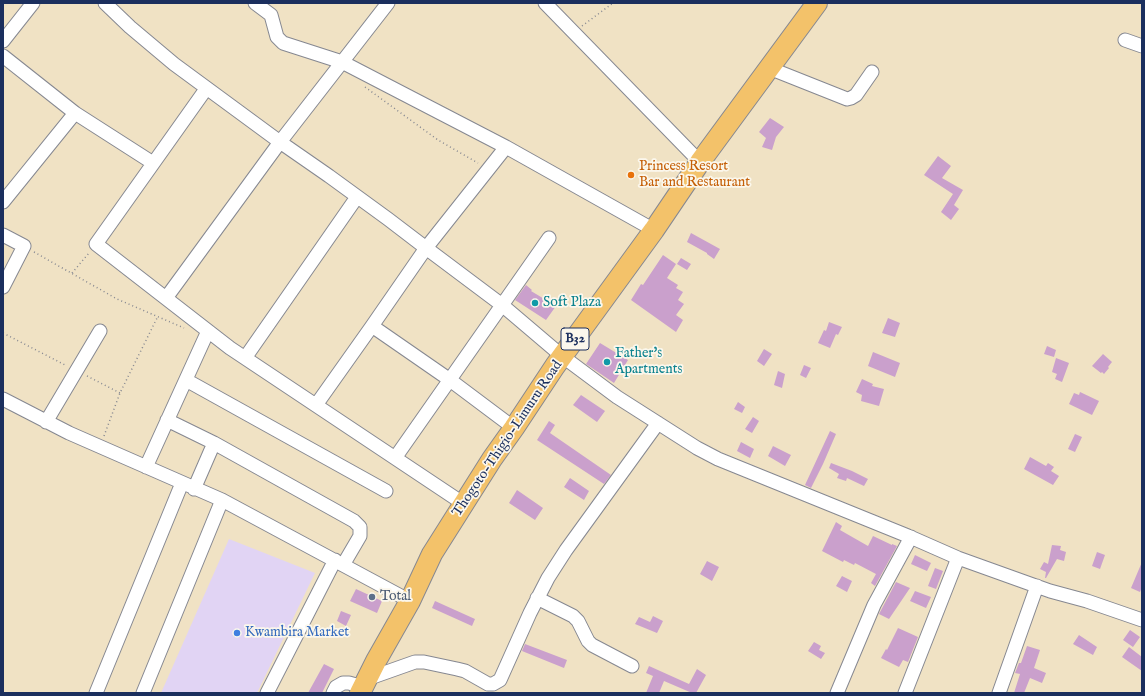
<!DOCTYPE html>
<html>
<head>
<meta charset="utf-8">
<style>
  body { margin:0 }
  #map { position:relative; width:1145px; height:696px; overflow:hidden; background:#f0e2c4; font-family:"IM FELL English",serif }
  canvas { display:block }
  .frame { position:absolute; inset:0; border:4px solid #1b2f5e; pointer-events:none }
</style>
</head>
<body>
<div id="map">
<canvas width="1145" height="696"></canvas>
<div class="frame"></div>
</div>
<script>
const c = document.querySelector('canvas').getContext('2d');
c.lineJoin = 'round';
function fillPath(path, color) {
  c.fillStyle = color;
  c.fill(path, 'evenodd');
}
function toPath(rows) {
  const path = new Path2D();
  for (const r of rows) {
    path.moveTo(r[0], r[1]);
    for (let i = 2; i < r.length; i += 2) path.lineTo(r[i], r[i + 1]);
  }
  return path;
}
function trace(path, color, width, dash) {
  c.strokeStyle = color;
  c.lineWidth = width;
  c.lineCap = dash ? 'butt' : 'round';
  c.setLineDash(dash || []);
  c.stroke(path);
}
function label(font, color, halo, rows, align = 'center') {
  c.font = font + ' "IM FELL English",serif';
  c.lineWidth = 3.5;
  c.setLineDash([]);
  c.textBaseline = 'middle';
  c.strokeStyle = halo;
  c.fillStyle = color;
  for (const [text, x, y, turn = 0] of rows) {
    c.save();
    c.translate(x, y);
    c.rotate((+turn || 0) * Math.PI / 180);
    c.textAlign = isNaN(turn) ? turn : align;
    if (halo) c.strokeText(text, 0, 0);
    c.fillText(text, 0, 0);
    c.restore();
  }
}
const built = toPath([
  [229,539,315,573,257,693,161,693]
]);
const building = toPath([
  [770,118,784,127,776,137,772,150,762,147,766,138,759,132],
  [938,156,951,166,942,178,963,190,954,205,959,209,951,220,941,212,953,194,924,175],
  [691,233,720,249,714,259,707,254,707,253,687,242],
  [663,255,676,264,667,278,678,285,676,288,683,292,678,300,684,304,676,315,683,320,676,332,631,300,641,284,643,285],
  [681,258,691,264,687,270,677,264],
  [526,285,532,290,531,291,556,306,546,320,515,300],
  [888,318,900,323,895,337,882,333],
  [829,322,842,327,838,335,836,334,830,348,818,343,824,330,826,331],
  [600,343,628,360,614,383,586,364],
  [1047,346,1056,350,1054,357,1044,354],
  [764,349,772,354,764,366,757,361],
  [873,352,900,363,895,377,868,366],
  [1103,354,1112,362,1108,367,1109,368,1104,374,1102,372,1101,373,1092,366],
  [1056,358,1069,363,1062,382,1055,379,1057,374,1052,372],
  [804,365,811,368,806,378,800,375],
  [778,371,785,374,782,388,774,385],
  [862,379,873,384,872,386,884,389,879,406,861,401,862,395,856,392],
  [1080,392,1099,401,1092,415,1069,404,1074,393,1079,395],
  [581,395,605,411,597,422,573,405],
  [738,402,745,407,742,413,734,409],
  [753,417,759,421,752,433,745,429],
  [549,421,555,425,550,433,611,475,604,484,537,440],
  [830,431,836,434,823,464,811,488,805,485],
  [1075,434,1082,437,1075,452,1068,449],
  [741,442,754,449,750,458,737,451],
  [773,446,791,455,785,466,768,456],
  [1030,457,1046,466,1048,463,1054,467,1051,471,1059,476,1053,485,1024,469],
  [831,463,852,471,868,479,864,486,847,478,846,481,837,478,839,474,829,468],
  [570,478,589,491,584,500,564,487],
  [517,490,543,508,535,520,509,503],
  [836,522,842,526,840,530,868,546,873,536,892,545,892,544,897,546,875,586,871,583,876,574,855,563,854,565,844,560,843,562,822,551],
  [1052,545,1061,546,1060,550,1066,552,1064,561,1057,559,1046,578,1045,578,1046,572,1040,569,1044,562,1048,564],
  [1097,552,1105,555,1100,569,1092,566],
  [915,555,931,563,927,571,911,564],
  [707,561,719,567,712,581,700,574],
  [1142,562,1142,587,1140,592,1131,588],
  [935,568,943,571,936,589,928,586],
  [842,576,852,581,847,592,836,586],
  [896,582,910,588,889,619,879,614],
  [356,589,382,601,377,613,350,601],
  [915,591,931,597,926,608,910,601],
  [435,601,475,619,472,626,432,608],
  [341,611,351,615,346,626,337,621],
  [653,616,663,621,657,633,635,624,639,617,650,622],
  [898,628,918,637,908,662,903,660,899,667,881,658,886,649,887,650],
  [1130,630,1140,637,1133,647,1123,640],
  [1079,635,1097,647,1093,655,1073,644],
  [814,642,821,646,819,650,825,653,821,659,808,651],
  [525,644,567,660,564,668,522,651],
  [1027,646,1040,650,1034,668,1046,673,1042,683,1030,678,1024,693,1014,693,1020,674,1015,673,1019,663,1021,663],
  [1129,647,1142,657,1142,671,1122,657],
  [324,664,334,669,322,693,308,693],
  [649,666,689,684,697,669,706,675,696,693,692,693,664,681,659,693,646,693,653,676,646,673]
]);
const path = toPath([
  [582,26,613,3],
  [365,87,438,140,478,163],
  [34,252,117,299,184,328],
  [72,273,89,253],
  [3,333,67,366],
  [87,376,120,393],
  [104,436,120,393,158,316]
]);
const minor = toPath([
  [105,3,130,27,174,64,280,142,329,176,388,219,426,248,502,305,562,356,617,397,697,448,718,459,908,536,958,558,1050,591,1087,601,1142,620],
  [255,3,271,15,277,37,283,43,342,62,506,147,654,230],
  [545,3,700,162],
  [1125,40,1142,46],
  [3,41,33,3],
  [3,56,75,113,153,163],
  [769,68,847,99,851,98,856,95,872,72],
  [206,89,96,244,230,348,464,504],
  [3,202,75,113],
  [3,235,24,246,3,287],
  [166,298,280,142,388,3],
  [372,326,450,380,514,428],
  [245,358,357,197],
  [186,380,386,491],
  [3,399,69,433,222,500,410,601],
  [316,405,372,326,426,248,506,147],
  [167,420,214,443,354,521,360,527,360,536,343,565],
  [46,422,100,331],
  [395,458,549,238],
  [146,467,208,331],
  [194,489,214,443],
  [537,598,573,616,578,621,588,641,592,645,632,666],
  [367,679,415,662,424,662,457,669,465,671,488,684,493,684,500,680,530,613,548,578,566,550,658,423],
  [96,693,182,483],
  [143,693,222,500],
  [267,693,335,560],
  [333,693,336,687,343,683,349,683,363,687],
  [837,693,874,605,911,537],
  [905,693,958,558],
  [999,693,1037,586]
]);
const highway = toPath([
  [360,693,376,661,410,601,432,554,492,459,514,428,555,366,654,230,700,162,817,3]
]);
const markers = [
  [631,175,4,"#e8710a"],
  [535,303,4,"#0f9aa8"],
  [607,362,4,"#0f9aa8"],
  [372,597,4,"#5c6f8a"],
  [237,633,4,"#3f7fe0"]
];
const shields = [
  [575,339,28]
];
const shieldNames = [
  ["B32",575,339]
];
const foodNames = [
  ["Princess Resort",639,167],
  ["Bar and Restaurant",639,183]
];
const cultureNames = [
  ["Soft Plaza",543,303],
  ["Father's",615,354],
  ["Apartments",615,370]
];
const streetNames = [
  ["Thogoto-Thigio-Limuru Road",508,439,-56]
];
const serviceNames = [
  ["Total",380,597]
];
const shopNames = [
  ["Kwambira Market",245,633]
];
fillPath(built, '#e1d4f4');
fillPath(building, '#caa0cc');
trace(minor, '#868891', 15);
trace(highway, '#868891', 22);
trace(path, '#868891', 1.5, [1, 3]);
trace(minor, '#fff', 13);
trace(highway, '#f3c26a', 20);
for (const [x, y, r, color] of markers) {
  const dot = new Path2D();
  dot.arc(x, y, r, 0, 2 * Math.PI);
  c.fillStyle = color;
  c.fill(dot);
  trace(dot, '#fbf7ec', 1.5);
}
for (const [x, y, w] of shields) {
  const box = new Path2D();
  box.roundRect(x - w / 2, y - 11, w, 22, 3);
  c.fillStyle = '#fbf7ec';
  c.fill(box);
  trace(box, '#1b2f5e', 1);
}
label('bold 13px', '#1b2f5e', null, shieldNames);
label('14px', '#c56008', '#fbf7ec', foodNames, 'left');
label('14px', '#0d838f', '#fbf7ec', cultureNames, 'left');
label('14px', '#1b2f5e', '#fbf7ec', streetNames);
label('14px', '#4e5e75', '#fbf7ec', serviceNames, 'left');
label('14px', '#366cbe', '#fbf7ec', shopNames, 'left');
</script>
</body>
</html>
